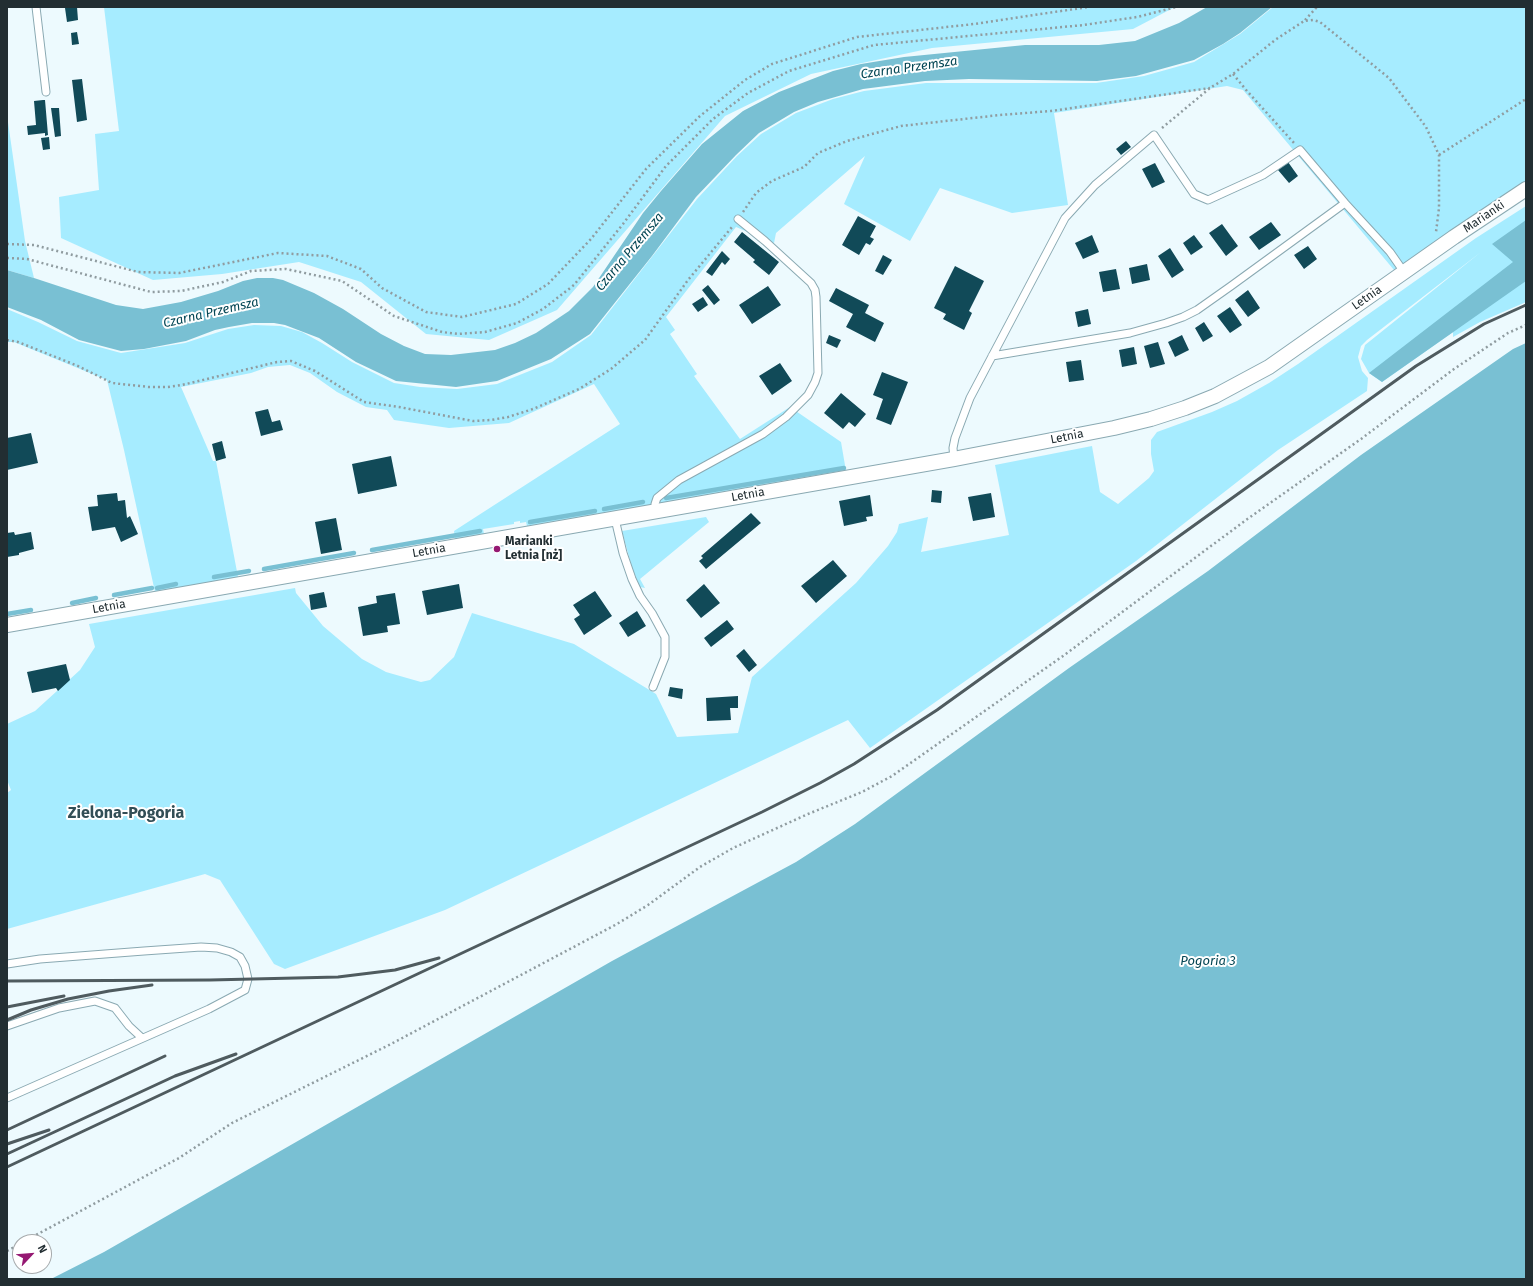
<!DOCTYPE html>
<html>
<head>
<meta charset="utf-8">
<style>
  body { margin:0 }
  #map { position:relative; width:1533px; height:1286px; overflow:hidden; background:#edfafe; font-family:"Fira Sans",sans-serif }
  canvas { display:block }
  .frame { position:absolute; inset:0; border:8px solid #222e32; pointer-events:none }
  .north { position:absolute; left:12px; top:1234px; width:40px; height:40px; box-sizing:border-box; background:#fff; border:1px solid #a7abad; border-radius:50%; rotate:64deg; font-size:11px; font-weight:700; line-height:16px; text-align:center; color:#222e32 }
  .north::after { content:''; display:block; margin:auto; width:14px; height:18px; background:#951872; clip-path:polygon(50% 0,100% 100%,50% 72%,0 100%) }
</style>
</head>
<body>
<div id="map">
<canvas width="1533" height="1286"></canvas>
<div class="frame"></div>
<div class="north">N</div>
</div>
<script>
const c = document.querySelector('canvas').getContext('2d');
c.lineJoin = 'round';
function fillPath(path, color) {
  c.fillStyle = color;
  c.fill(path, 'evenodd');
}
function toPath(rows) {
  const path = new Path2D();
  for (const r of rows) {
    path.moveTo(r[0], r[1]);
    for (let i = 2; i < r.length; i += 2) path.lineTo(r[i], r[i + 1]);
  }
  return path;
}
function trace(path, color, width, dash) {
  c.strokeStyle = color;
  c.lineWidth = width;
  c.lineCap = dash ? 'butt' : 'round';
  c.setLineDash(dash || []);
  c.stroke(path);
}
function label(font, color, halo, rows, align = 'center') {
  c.font = font + ' "Fira Sans",sans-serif';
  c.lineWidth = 4;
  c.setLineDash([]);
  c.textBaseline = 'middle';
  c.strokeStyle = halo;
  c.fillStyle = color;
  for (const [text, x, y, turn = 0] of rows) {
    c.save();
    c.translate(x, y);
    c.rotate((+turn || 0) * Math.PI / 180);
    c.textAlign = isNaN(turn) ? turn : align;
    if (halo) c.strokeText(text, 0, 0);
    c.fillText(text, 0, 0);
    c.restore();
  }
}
const green = toPath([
  [104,7,1175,7,1133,29,932,48,811,74,725,116,557,310,489,340,426,334,361,282,299,262,222,274,153,280,61,238,59,197,99,190,95,134,119,131],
  [1273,7,1523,7,1526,9,1526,181,1467,220,1394,270,1243,90,1227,86,1054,113,1068,205,1012,213,940,188,910,241,844,204,865,156,776,233,774,243,736,227,666,317,675,330,670,334,697,374,694,376,740,439,790,407,841,442,846,471,527,526,526,522,520,523,520,521,514,522,514,524,483,529,484,534,455,539,454,531,620,424,594,384,509,423,449,428,394,420,387,410,366,407,337,392,310,373,290,365,268,367,251,373,181,387,213,461,216,461,238,577,155,592,124,450,107,380,14,342,7,342,7,309,38,322,77,341,121,353,185,343,228,329,254,325,281,326,302,332,322,343,352,362,394,383,420,387,457,389,497,384,552,362,591,335,697,199,737,156,761,134,796,113,833,99,864,91,926,83,1096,83,1144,76,1194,62,1240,34],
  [7,115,25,241,34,278,7,270],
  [1526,206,1526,302,1480,322,1453,337,1453,332,1382,382,1369,373,1361,359,1365,345,1481,252,1367,340,1361,346,1358,357,1362,371,1368,378,1367,391,1278,450,1136,561,870,748,848,720,445,910,285,969,274,964,220,880,205,874,7,929,7,793,11,790,7,780,7,724,35,711,80,670,95,647,89,624,295,588,296,593,323,626,362,659,386,672,421,682,430,680,454,657,472,613,574,644,656,694,677,737,738,733,752,677,856,583,888,546,897,532,899,524,928,517,921,552,1009,535,995,465,1092,446,1100,492,1118,504,1149,478,1154,471,1151,454,1151,440,1157,432,1212,412,1237,401,1269,383,1298,364,1476,238],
  [706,517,709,522,640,579,645,588,640,587,632,568,622,531]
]);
const water = toPath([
  [1207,7,1272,7,1240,33,1223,44,1194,60,1136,76,1097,81,969,79,925,81,863,89,818,102,794,112,759,133,736,155,696,197,652,256,590,334,551,359,497,381,456,387,396,381,356,362,319,338,285,325,274,323,252,323,229,327,215,330,186,341,144,349,121,351,79,340,41,320,7,307,7,270,34,278,116,305,143,309,181,302,218,291,243,281,257,278,273,278,283,280,314,293,343,309,381,334,404,346,425,354,451,355,495,350,515,343,536,333,569,311,593,287,643,213,661,191,702,144,743,111,779,92,833,71,861,64,904,57,1025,45,1099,45,1135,41,1179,23],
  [1526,220,1526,281,1382,382,1369,373,1513,262,1492,244],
  [1526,343,1526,1279,51,1279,104,1252,612,961,796,862,855,824,1069,668,1208,571,1361,455,1513,349]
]);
const stream = toPath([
  [666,498,844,468],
  [604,509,643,502],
  [530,522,595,511],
  [372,550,480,531],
  [264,569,354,553],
  [214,577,249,571],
  [157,588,176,584],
  [114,595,152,588],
  [72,603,96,598],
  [7,614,31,610]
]);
const building = toPath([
  [77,7,78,20,67,22,65,8],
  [77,32,79,44,72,45,71,33],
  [82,79,87,120,77,122,72,80],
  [43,100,45,100,48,135,45,136,45,133,28,135,27,126,36,125,34,101],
  [51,108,59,108,61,136,55,137],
  [49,137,50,149,43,150,41,138],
  [1126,141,1131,147,1121,155,1116,149],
  [1288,162,1298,176,1289,183,1278,170],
  [1155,163,1165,182,1152,188,1142,169],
  [858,216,876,226,870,237,874,239,870,245,866,243,859,255,842,245],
  [1271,222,1281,235,1259,250,1249,237],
  [1222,224,1238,246,1226,256,1209,233],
  [742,232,779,262,769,275,753,262,755,260,734,242],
  [1092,235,1099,252,1083,259,1075,243],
  [1194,235,1203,247,1191,255,1183,243],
  [1308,246,1317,259,1304,269,1294,255],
  [1170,248,1184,270,1172,278,1158,256],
  [722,251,730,259,725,265,722,262,712,276,706,272],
  [883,255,892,260,883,275,875,271],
  [1147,264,1150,280,1132,284,1129,268],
  [955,266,984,281,969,311,972,313,964,330,943,319,946,314,934,308],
  [1116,269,1120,289,1103,292,1099,272],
  [708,285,720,300,714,305,702,290],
  [768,286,781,305,752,324,739,305],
  [836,288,869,305,865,313,884,323,875,342,846,327,853,314,829,301],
  [1248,290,1260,308,1248,317,1235,300],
  [703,297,708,305,698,312,692,304],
  [1230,307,1242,325,1230,333,1217,316],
  [1088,309,1091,324,1078,327,1075,312],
  [1204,322,1213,336,1203,342,1195,328],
  [829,335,841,340,837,348,826,343],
  [1182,335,1189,350,1175,357,1168,342],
  [1158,342,1165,364,1150,368,1144,346],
  [1134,347,1137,364,1122,367,1119,350],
  [1081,360,1084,380,1069,382,1066,362],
  [780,363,792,381,772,395,759,376],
  [882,372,908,382,891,425,876,419,883,399,873,395],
  [841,393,866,414,855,427,849,422,843,429,824,413],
  [268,409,272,422,280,420,283,430,261,436,255,412],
  [31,433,38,463,7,470,7,438],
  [222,441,226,458,216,461,212,444],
  [391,456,397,486,358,494,352,464],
  [932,490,942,491,941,503,931,502],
  [117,493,118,501,125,500,127,518,130,516,138,534,121,542,115,527,92,531,88,507,98,506,97,495],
  [991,493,995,517,973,521,968,497],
  [870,495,873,516,866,517,867,521,844,526,839,501],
  [751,513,761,523,706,569,699,561,703,558,701,556],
  [336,518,342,550,321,554,315,522],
  [14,532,15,535,31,532,34,549,19,553,19,555,7,557,7,533],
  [833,560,847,576,816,603,801,586],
  [459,584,463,608,427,615,422,591],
  [704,584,720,603,701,618,686,600],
  [595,591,612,616,584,635,574,619,580,615,573,605],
  [324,592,327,607,311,610,309,595],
  [395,593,400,624,387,626,388,632,363,636,358,607,377,603,376,596],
  [637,611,646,626,628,637,619,623],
  [727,620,734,629,711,647,704,638],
  [744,649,757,665,749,672,736,656],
  [66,664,70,680,58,691,56,688,32,693,27,672],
  [670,687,683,689,682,699,668,696],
  [738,696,738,708,730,708,731,720,707,721,706,698]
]);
const path = toPath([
  [1305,20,1317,7],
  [1233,74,1247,91,1294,143],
  [1162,128,1210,88,1233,74,1275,40,1304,21,1313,20,1320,22,1389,78,1426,127,1439,155,1439,208,1436,232],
  [1439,155,1526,99],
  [743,212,756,193,772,181,804,167,818,153,847,141,901,126,1000,115,1051,111,1210,88],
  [7,244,34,245,138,272,179,273,278,253,327,256,361,269,382,288,426,312,462,317,516,304,548,284,591,239,646,169,700,116,745,80,772,64,857,37,974,24,1088,7],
  [7,258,27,259,151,292,181,291,223,282,251,271,286,269,342,281,394,316,442,332,458,334,485,332,517,323,543,309,574,285,623,224,666,166,713,119,748,93,789,71,874,45,1084,25,1137,17,1176,7],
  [7,340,18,342,78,366,112,383,149,387,168,387,182,385,277,362,291,361,315,371,364,402,399,407,473,421,491,420,508,417,533,409,579,389,611,369,645,340,688,280,732,227],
  [23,1242,179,1158,232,1123,391,1044,617,924,648,905,700,867,733,848,808,814,862,792,892,776,1063,656,1246,520,1361,439,1454,369,1508,333,1526,325],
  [7,1251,20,1244]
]);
const service = toPath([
  [36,7,46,92],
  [992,356,1130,333,1166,323,1183,317,1197,310,1231,286,1345,203],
  [954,459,953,448,955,438,970,398,1065,218,1095,185,1154,135,1194,194,1208,200,1263,175,1300,150,1345,203,1390,252,1404,272],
  [656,511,655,504,657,498,679,480,763,434,786,417,808,395,815,382,818,373,816,297,815,290,811,283,765,241,738,219],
  [615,519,623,553,632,579,640,596,652,613,665,637,665,657,653,687],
  [7,964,40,959,144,951,201,947,217,948,231,952,240,957,245,966,248,979,245,990,209,1009,7,1098],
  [7,1026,59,1008,95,1001,115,1008,129,1026,142,1038]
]);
const minor = toPath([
  [7,625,954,459,1114,428,1151,419,1185,408,1215,396,1269,367,1454,237,1526,189]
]);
const rail = toPath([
  [7,981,210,980,338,977,395,970,439,958],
  [7,1007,64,996],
  [7,1020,31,1010,68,999,109,991,152,985],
  [7,1130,165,1056],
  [7,1144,49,1130],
  [7,1154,175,1076,236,1054],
  [7,1167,762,812,820,783,854,764,937,710,1416,366,1484,324,1526,305]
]);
const markers = [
  [497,549,4,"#951872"]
];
const streetNames = [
  ["Marianki",1484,217,-34],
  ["Letnia",1367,298,-35],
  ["Letnia",1067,437,-11],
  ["Letnia",748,495,-10],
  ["Letnia",429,551,-10],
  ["Letnia",109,607,-10]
];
const poiNames = [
  ["Marianki",505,542],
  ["Letnia [nż]",505,556]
];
const waterNames = [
  ["Czarna Przemsza",909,68,-8],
  ["Czarna Przemsza",630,252,-50],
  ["Czarna Przemsza",211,313,-13],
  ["Pogoria 3",1208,961]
];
const districtNames = [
  ["Zielona-Pogoria",126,814]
];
fillPath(green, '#a6ecff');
fillPath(water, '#79c0d3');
trace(stream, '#79c0d3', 4.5);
fillPath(building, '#114a58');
trace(service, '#8aa9b2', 9);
trace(minor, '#8aa9b2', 16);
trace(path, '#909ca0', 2.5, [2, 3]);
trace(service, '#fff', 7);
trace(minor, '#fff', 14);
trace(rail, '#4f5b5f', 3);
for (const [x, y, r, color] of markers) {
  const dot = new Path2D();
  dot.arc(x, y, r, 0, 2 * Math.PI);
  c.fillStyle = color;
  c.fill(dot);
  trace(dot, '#fff', 1.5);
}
label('12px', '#222e32', '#fff', streetNames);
label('bold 12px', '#222e32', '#fff', poiNames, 'left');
label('italic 13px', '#054755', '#fff', waterNames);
label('bold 16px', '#324e56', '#fff', districtNames);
</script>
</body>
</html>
